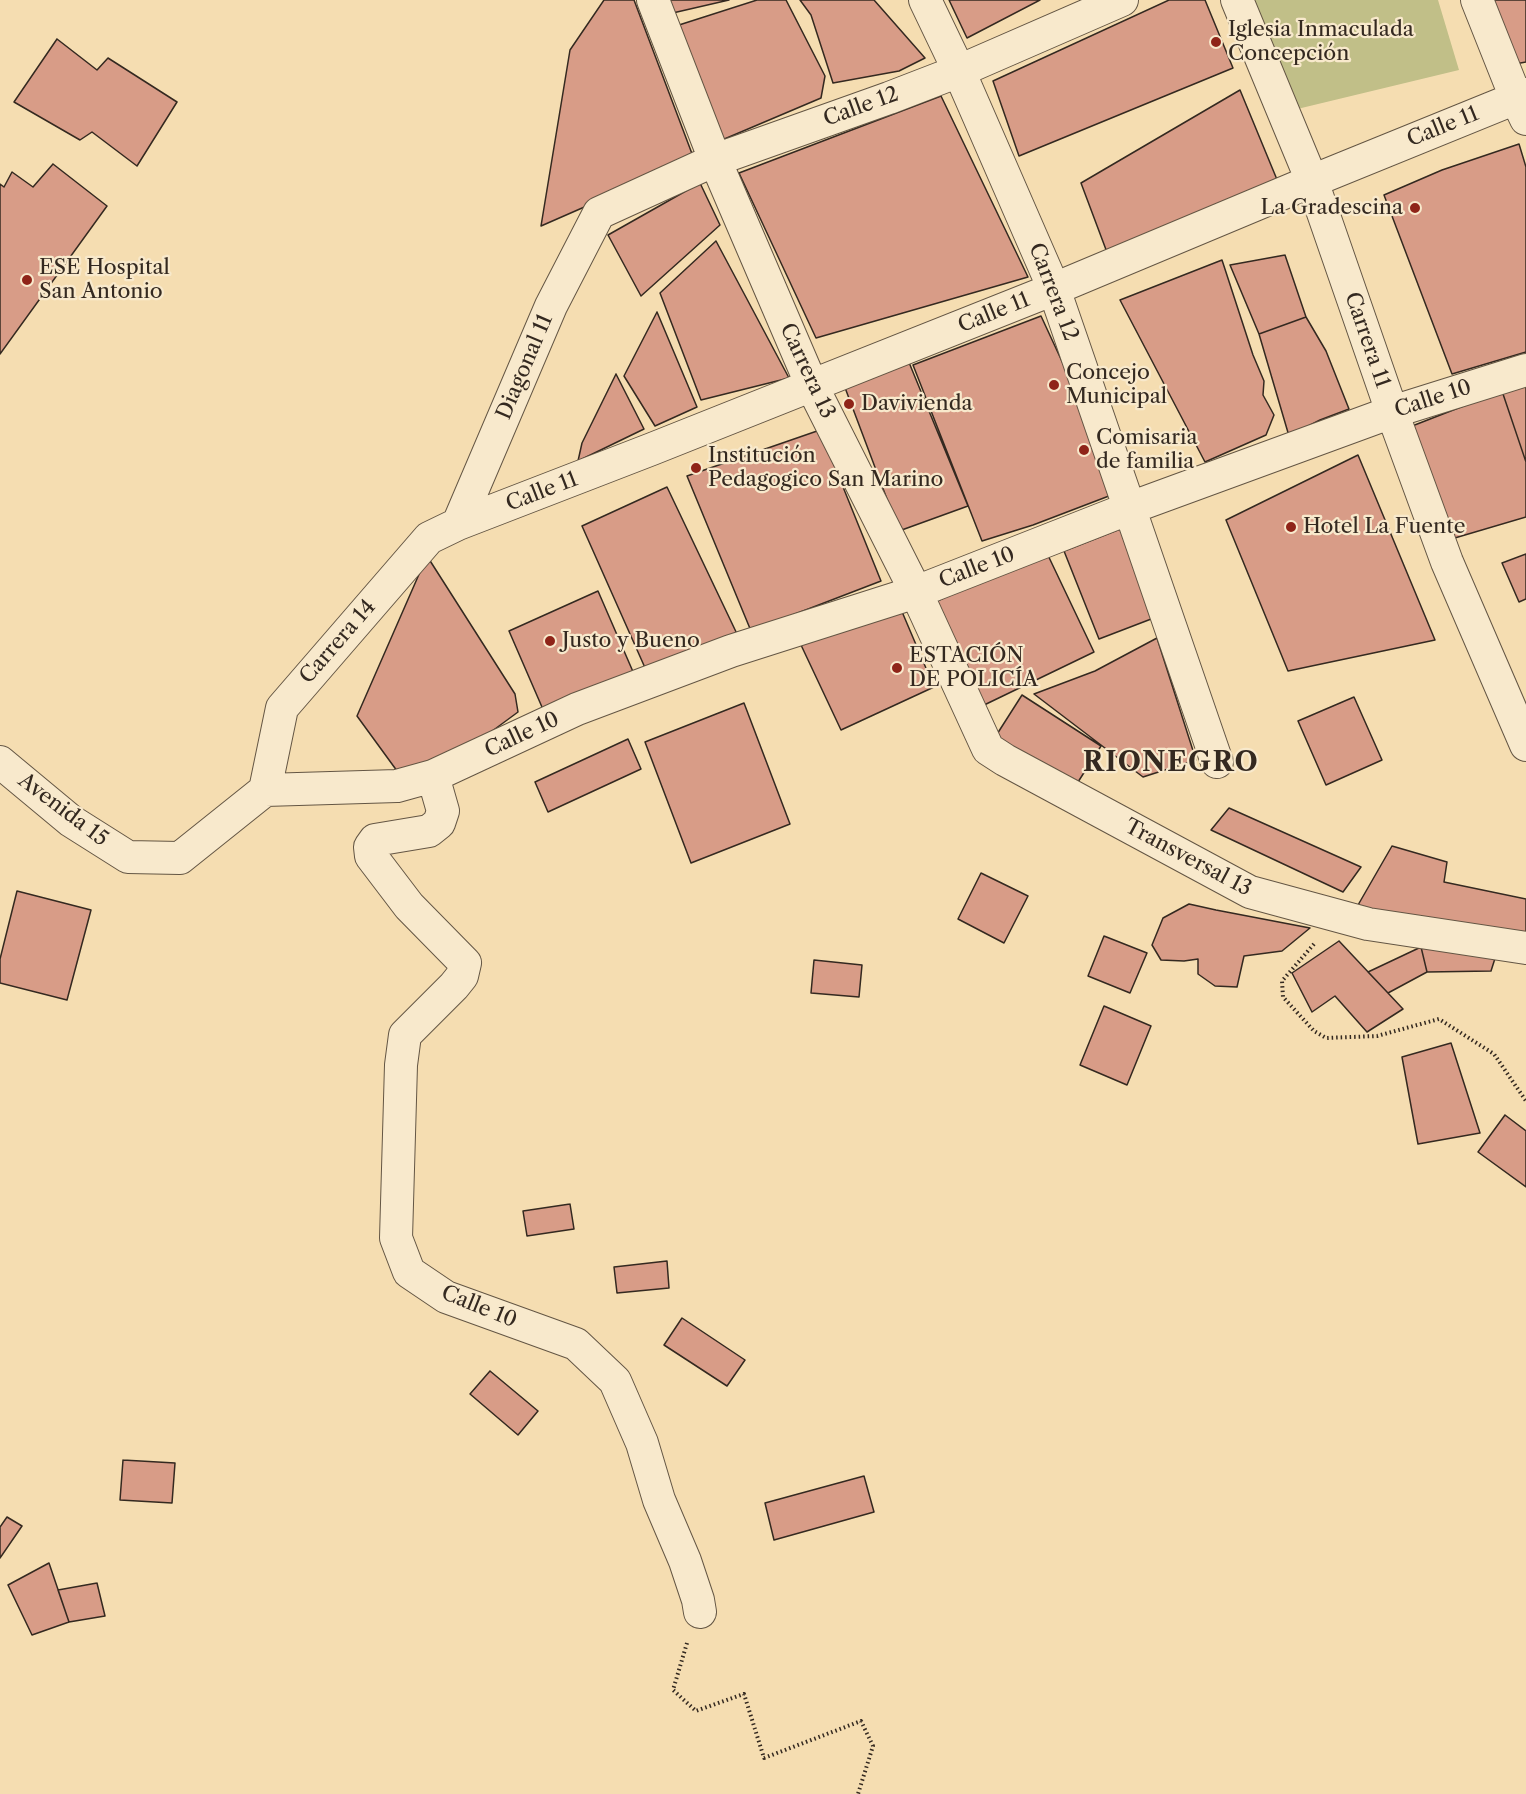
<!DOCTYPE html>
<html>
<head>
<meta charset="utf-8">
<style>
  body { margin:0 }
  canvas { display:block; background:#f5ddb1 }
</style>
</head>
<body>
<canvas width="1526" height="1794"></canvas>
<script>
const c = document.querySelector('canvas').getContext('2d');
c.lineJoin = 'round';
function fillPath(path, color) {
  c.fillStyle = color;
  c.fill(path, 'evenodd');
}
function toPath(rows) {
  const path = new Path2D();
  for (const r of rows) {
    path.moveTo(r[0], r[1]);
    for (let i = 2; i < r.length; i += 2) path.lineTo(r[i], r[i + 1]);
  }
  return path;
}
function trace(path, color, width, dash) {
  c.strokeStyle = color;
  c.lineWidth = width;
  c.lineCap = dash ? 'butt' : 'round';
  c.setLineDash(dash || []);
  c.stroke(path);
}
function label(font, color, halo, rows, align = 'center') {
  c.font = font + ' "Libre Caslon Text",serif';
  c.lineWidth = 4.5;
  c.setLineDash([]);
  c.textBaseline = 'middle';
  c.strokeStyle = halo;
  c.fillStyle = color;
  for (const [text, x, y, turn = 0] of rows) {
    c.save();
    c.translate(x, y);
    c.rotate((+turn || 0) * Math.PI / 180);
    c.textAlign = isNaN(turn) ? turn : align;
    if (halo) c.strokeText(text, 0, 0);
    c.fillText(text, 0, 0);
    c.restore();
  }
}
const green = toPath([
  [1235,0,1438,0,1459,70,1289,111]
]);
const building = toPath([
  [604,0,634,0,694,159,541,226,570,50,604,0],
  [658,0,729,0,664,15,658,0],
  [757,0,786,0,825,76,821,98,722,140,679,25,757,0],
  [800,0,874,0,925,58,899,71,833,83,811,15,800,0],
  [949,0,1040,0,967,38,949,0],
  [1169,0,1205,0,1233,68,1019,156,993,81,1169,0],
  [1489,0,1526,0,1526,62,1515,64,1489,0],
  [57,39,97,70,108,58,177,102,137,166,92,132,80,140,14,102,57,39],
  [1240,90,1278,182,1108,255,1081,183,1240,90],
  [941,96,1028,277,816,338,739,173,941,96],
  [1519,144,1526,167,1526,352,1452,374,1384,195,1442,170,1519,144],
  [53,164,107,206,0,354,0,184,4,187,12,172,33,187,53,164],
  [700,183,720,225,641,296,608,235,700,183],
  [716,241,789,378,701,400,660,293,716,241],
  [1285,255,1306,317,1259,334,1230,265,1285,255],
  [1222,260,1253,355,1264,381,1263,395,1274,415,1266,435,1205,462,1120,300,1222,260],
  [657,312,697,407,655,426,624,376,657,312],
  [1041,316,1122,491,1033,525,982,541,913,365,1041,316],
  [1306,317,1326,351,1349,409,1320,420,1289,436,1259,334,1306,317],
  [908,360,968,506,899,531,844,385,908,360],
  [616,374,644,429,578,461,582,443,616,374],
  [1526,384,1526,462,1502,391,1526,384],
  [1502,391,1526,462,1526,517,1448,540,1407,428,1502,391],
  [820,430,881,581,751,631,687,476,820,430],
  [1358,455,1435,640,1288,671,1226,520,1358,455],
  [667,487,738,636,646,670,582,526,667,487],
  [1125,527,1159,616,1099,639,1064,551,1125,527],
  [1045,549,1094,652,980,707,931,604,1045,549],
  [1526,554,1526,599,1519,602,1502,563,1526,554],
  [427,556,515,694,518,712,480,740,400,775,357,716,427,556],
  [598,591,634,674,545,714,509,631,598,591],
  [900,607,934,687,841,730,801,645,900,607],
  [1157,638,1196,760,1143,777,1034,694,1095,671,1157,638],
  [1022,695,1101,746,1071,793,992,742,1022,695],
  [1354,697,1382,760,1326,785,1298,721,1354,697],
  [744,703,790,824,691,863,645,742,744,703],
  [628,739,641,769,548,812,535,782,628,739],
  [1229,808,1361,867,1343,892,1211,830,1229,808],
  [1392,846,1447,862,1444,882,1526,899,1526,944,1354,912,1392,846],
  [981,873,1028,896,1004,943,958,919,981,873],
  [17,891,91,910,67,1000,0,983,0,959,17,891],
  [1189,904,1216,910,1310,928,1282,951,1244,956,1237,987,1215,986,1198,974,1198,959,1184,961,1161,960,1152,945,1163,918,1189,904],
  [1104,936,1147,953,1130,993,1088,976,1104,936],
  [1339,941,1403,1009,1367,1032,1335,996,1312,1012,1292,973,1339,941],
  [1421,947,1498,949,1491,971,1427,972,1421,947],
  [1421,947,1427,972,1388,993,1368,972,1421,947],
  [814,960,862,965,859,997,811,993,814,960],
  [1104,1006,1151,1026,1127,1085,1080,1065,1104,1006],
  [1451,1043,1480,1133,1418,1144,1402,1057,1451,1043],
  [1505,1115,1526,1131,1526,1187,1478,1152,1505,1115],
  [570,1204,574,1229,527,1236,523,1211,570,1204],
  [667,1261,669,1288,617,1293,614,1267,667,1261],
  [682,1318,745,1360,727,1386,664,1345,682,1318],
  [490,1371,538,1411,518,1435,470,1394,490,1371],
  [123,1460,175,1463,172,1503,120,1500,123,1460],
  [864,1476,874,1512,774,1540,765,1503,864,1476],
  [7,1517,22,1526,0,1558,0,1527,7,1517],
  [49,1563,69,1622,32,1635,8,1585,49,1563],
  [97,1583,105,1616,69,1622,58,1590,97,1583]
]);
const path = toPath([
  [1314,944,1282,981,1283,997,1314,1031,1326,1038,1377,1036,1439,1019,1494,1054,1526,1101],
  [687,1643,673,1690,696,1711,744,1694,764,1758,861,1721,873,1746,858,1794]
]);
const street = toPath([
  [653,0,715,160,812,386,916,592,988,749,1005,760,1250,892,1368,924,1526,948],
  [925,0,959,71,1054,289,1217,762],
  [1237,0,1312,181,1392,412,1447,562,1526,745],
  [1477,0,1516,98,1526,119],
  [458,524,551,306,599,213,715,160,889,98,959,71,1122,0],
  [0,762,71,821,128,857,180,858,265,790],
  [433,776,443,811,439,823,429,831,375,840,370,847,371,856,409,906,465,963,462,976,454,986,405,1035,401,1065,396,1238,409,1272,446,1297,576,1344,615,1381,642,1443,659,1500,685,1561,698,1600,700,1612],
  [265,790,282,708,429,538,458,524,652,449,1054,289,1312,181,1526,94],
  [265,790,397,786,433,776,577,709,731,651,916,592,1130,508,1392,412,1526,370]
]);
const markers = [
  [1216,42,6,"#8f2418"],
  [1415,208,6,"#8f2418"],
  [27,280,6,"#8f2418"],
  [1054,385,6,"#8f2418"],
  [849,404,6,"#8f2418"],
  [1084,450,6,"#8f2418"],
  [696,468,6,"#8f2418"],
  [1291,527,6,"#8f2418"],
  [550,641,6,"#8f2418"],
  [897,668,6,"#8f2418"]
];
const poiNames = [
  ["Iglesia Inmaculada",1228,30],
  ["Concepción",1228,54],
  ["La Gradescina",1403,208,"right"],
  ["ESE Hospital",39,268],
  ["San Antonio",39,292],
  ["Concejo",1066,373],
  ["Municipal",1066,397],
  ["Davivienda",861,404],
  ["Comisaria",1096,438],
  ["de familia",1096,462],
  ["Institución",708,456],
  ["Pedagogico San Marino",708,480],
  ["Hotel La Fuente",1303,527],
  ["Justo y Bueno",562,641],
  ["ESTACIÓN",909,656],
  ["DE POLICÍA",909,680]
];
const streetNames = [
  ["Calle 12",861,107,-20],
  ["Calle 11",1443,127,-22],
  ["Carrera 12",1053,292,69],
  ["Calle 11",994,313,-22],
  ["Carrera 11",1367,340,71],
  ["Diagonal 11",525,367,-67],
  ["Carrera 13",807,371,65],
  ["Calle 10",1433,399,-18],
  ["Calle 11",542,492,-21],
  ["Calle 10",977,568,-21],
  ["Carrera 14",338,642,-49],
  ["Calle 10",522,735,-25],
  ["Avenida 15",63,810,37],
  ["Transversal 13",1188,858,28],
  ["Calle 10",479,1307,22]
];
const districtNames = [
  ["RIONEGRO",1171,763]
];
fillPath(green, '#c1bf88');
fillPath(building, '#d89c87');
trace(building, '#342920', 1.5);
trace(street, '#645644', 34);
trace(path, '#342920', 4, [1.5, 3]);
trace(street, '#f8e9cc', 32);
for (const [x, y, r, color] of markers) {
  const dot = new Path2D();
  dot.arc(x, y, r, 0, 2 * Math.PI);
  c.fillStyle = color;
  c.fill(dot);
  trace(dot, '#f8e9cc', 2);
}
label('21px', '#342920', '#f8e9cc', poiNames, 'left');
label('21px', '#342920', '#f8e9cc', streetNames);
c.letterSpacing = '1.5px';
label('bold 27px', '#342920', '#f8e9cc', districtNames);
c.letterSpacing = '0px';
</script>
</body>
</html>
